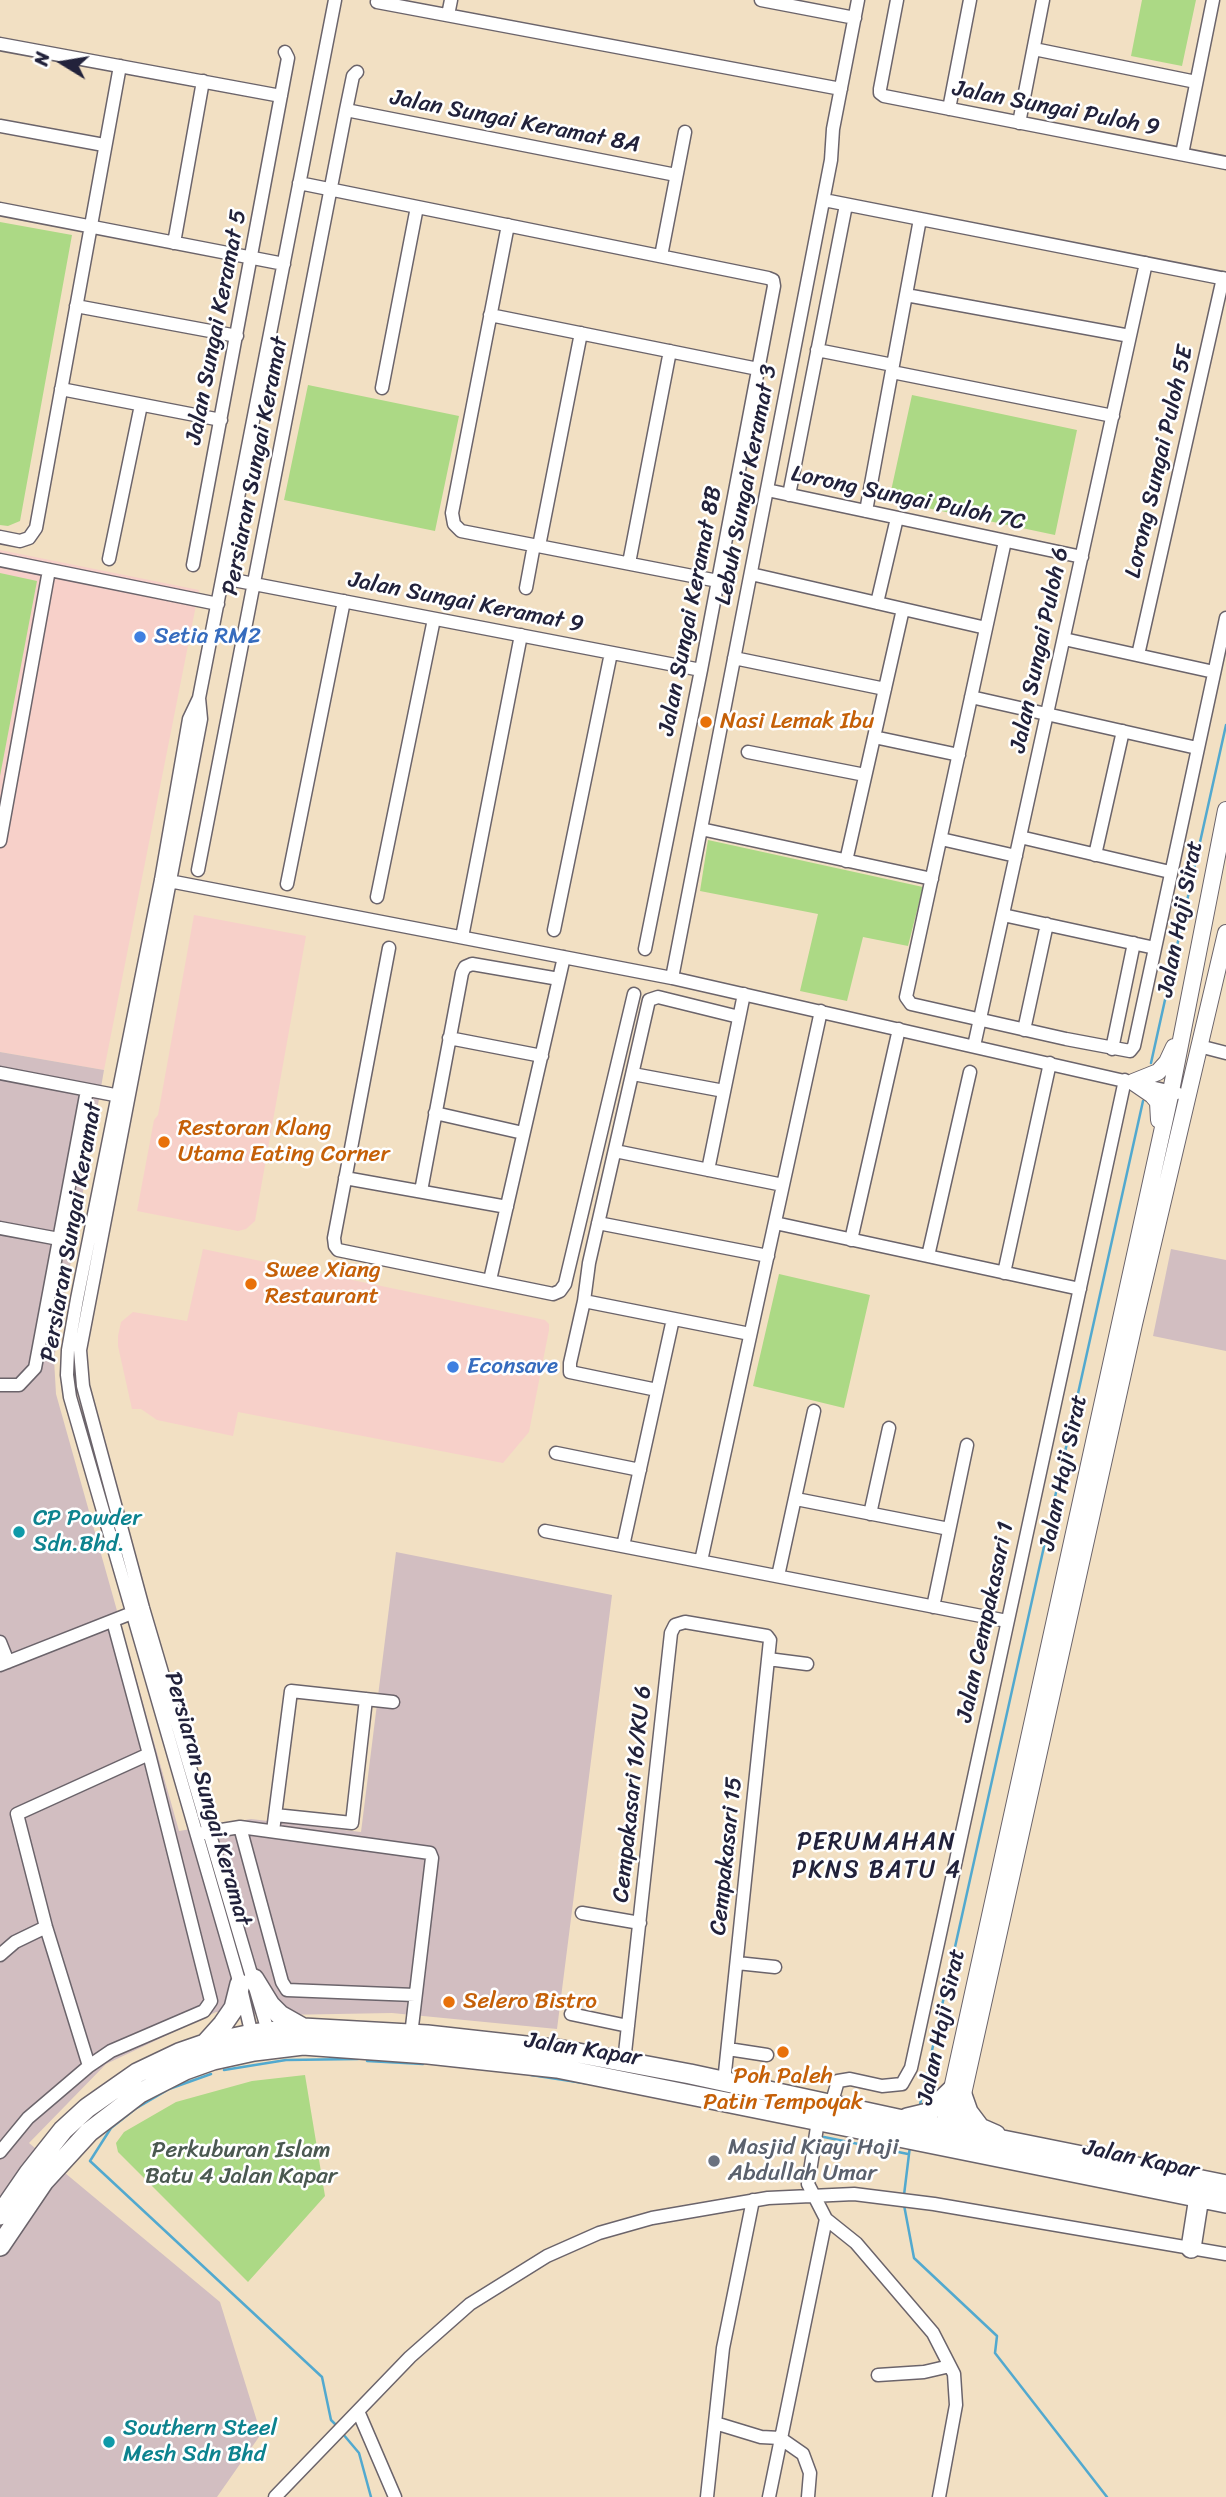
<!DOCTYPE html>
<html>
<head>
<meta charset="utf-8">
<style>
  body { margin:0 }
  #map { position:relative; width:1226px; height:2497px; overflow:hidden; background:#f2e0c3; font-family:Sriracha,sans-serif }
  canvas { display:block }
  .north { position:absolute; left:28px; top:28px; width:70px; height:70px; -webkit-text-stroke:5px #fff; paint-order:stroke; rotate:281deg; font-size:19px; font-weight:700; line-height:28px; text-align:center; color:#22223b }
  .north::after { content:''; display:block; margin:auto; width:24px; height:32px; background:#22223b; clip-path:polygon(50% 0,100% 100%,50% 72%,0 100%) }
</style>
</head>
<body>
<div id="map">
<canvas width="1226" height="2497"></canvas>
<div class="north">N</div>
</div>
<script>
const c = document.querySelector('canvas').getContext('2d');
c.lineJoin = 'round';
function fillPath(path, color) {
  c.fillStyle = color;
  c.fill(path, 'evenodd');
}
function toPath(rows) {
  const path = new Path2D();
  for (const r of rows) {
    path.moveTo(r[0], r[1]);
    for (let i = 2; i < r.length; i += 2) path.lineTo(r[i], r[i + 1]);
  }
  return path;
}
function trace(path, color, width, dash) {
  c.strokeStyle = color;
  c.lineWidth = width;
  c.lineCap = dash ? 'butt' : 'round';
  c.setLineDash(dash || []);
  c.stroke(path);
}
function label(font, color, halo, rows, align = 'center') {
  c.font = font + ' Sriracha,sans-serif';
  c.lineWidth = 5;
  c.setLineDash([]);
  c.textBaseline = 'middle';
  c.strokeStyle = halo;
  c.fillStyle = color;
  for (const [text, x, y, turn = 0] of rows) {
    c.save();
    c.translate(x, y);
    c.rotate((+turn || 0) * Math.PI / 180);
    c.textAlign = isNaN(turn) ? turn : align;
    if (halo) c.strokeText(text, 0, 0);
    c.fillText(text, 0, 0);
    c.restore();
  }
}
const built = toPath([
  [0,550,199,590,104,1070,0,1052],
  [194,915,306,936,255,1221,246,1229,238,1231,137,1211,154,1120,158,1115],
  [203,1249,545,1320,549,1324,549,1330,529,1432,503,1463,238,1412,233,1436,157,1420,141,1409,132,1409,118,1346,118,1336,121,1322,133,1312,187,1321]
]);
const industrial = toPath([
  [0,1052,104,1070,54,1359,56,1394,179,1831,251,1819,361,1832,396,1552,612,1595,557,2029,392,2013,280,2015,216,2012,106,2064,29,2143,220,2302,261,2434,217,2497,0,2497],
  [1171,1249,1226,1260,1226,1351,1153,1336]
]);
const green = toPath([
  [1142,0,1196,0,1182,66,1131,56],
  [0,222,72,235,20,521,8,526,0,525],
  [308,385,459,416,435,531,284,500],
  [912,395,1077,430,1055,535,889,500],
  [0,573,37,581,0,776],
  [708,840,923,887,908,946,863,937,847,1001,800,991,818,914,700,891],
  [779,1274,870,1295,844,1408,753,1386],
  [305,2075,325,2196,248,2282,118,2152,116,2143,124,2132,176,2102,252,2081]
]);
const stream = toPath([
  [1151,1063,1226,725],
  [367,2061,423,2064],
  [224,2070,286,2060,358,2059],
  [211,2074,169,2089,135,2109,111,2128,90,2161,322,2377,331,2420,337,2426],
  [531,2075,590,2084],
  [919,2109,1143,1101],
  [824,2137,908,2154],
  [904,2195,910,2146],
  [904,2205,914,2258,997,2336,995,2353,1107,2497],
  [343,2434,359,2453,371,2497]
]);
const minor = toPath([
  [378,0,377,2,841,89],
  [761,0,855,18],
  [897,0,880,89,880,93,884,96,1226,163],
  [448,15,451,0],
  [0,44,281,96],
  [1034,49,1196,82],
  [949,109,970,0],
  [346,110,676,175],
  [1019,123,1043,0],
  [0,126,104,145],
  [1182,154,1213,0],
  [299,183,768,278,773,280,774,286,701,670,645,949],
  [824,200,1226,279],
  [0,209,284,264],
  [508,225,452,513,454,524,461,531,718,581],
  [174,243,203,81],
  [661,256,685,132],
  [906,295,1130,336],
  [76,306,237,336],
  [490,315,758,369],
  [817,350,893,365],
  [892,372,1113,416],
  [382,388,417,207],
  [61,389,221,420],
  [767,490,1082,557],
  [789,495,846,205],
  [866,511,920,219],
  [0,537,20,541,29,538,36,528,120,66],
  [1005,541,906,997,911,1004,1066,1039,1130,1051,1134,1046,1226,618],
  [539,546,581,333],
  [109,559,141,405],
  [0,560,218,604],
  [629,563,670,351],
  [193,565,288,58,285,52],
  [751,574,986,628],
  [223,578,701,670],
  [526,588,534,545],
  [877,603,897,518],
  [1064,639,1214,672],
  [1138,655,1223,278],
  [734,658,885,689],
  [971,697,1197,748],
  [199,698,189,719,161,880,77,1299,68,1350,67,1375,70,1397,240,1984,253,2040],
  [874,737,959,755],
  [748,752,865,775],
  [701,829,932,879],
  [1020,837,1170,872],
  [941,839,1016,856],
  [0,841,49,570],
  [1095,855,1123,731],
  [846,861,903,609],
  [198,870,346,110,353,76,357,72],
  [164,880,672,978,1177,1093],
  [287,884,344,601],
  [377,897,434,619],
  [1003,915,1155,948],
  [554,930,611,653],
  [462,937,521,635],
  [389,948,334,1238,335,1246,338,1250,553,1294,560,1291,565,1284,634,994],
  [672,978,831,160,833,129,858,0],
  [1024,1030,1047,924],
  [449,1038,542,1056],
  [974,1046,1146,263],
  [1199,1046,1226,1053],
  [1112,1049,1134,943],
  [0,1073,125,1097],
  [633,1074,724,1091],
  [435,1113,523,1133],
  [615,1151,783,1185],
  [708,1170,744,994],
  [345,1178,507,1207],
  [421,1191,462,973,465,967,472,964,559,979],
  [598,1223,768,1256],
  [775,1223,1080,1289],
  [0,1228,59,1239],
  [851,1240,899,1029],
  [928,1256,970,1072],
  [1004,1273,1050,1063],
  [490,1280,564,957],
  [584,1301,750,1334],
  [0,1385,19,1385,35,1368,87,1090],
  [657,1390,570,1372,570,1363,584,1301,589,1263,649,1000,658,997,739,1017],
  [556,1453,640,1470],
  [796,1499,949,1529],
  [870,1514,889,1428],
  [545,1531,1007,1621],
  [623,1546,673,1319],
  [701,1561,821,1011],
  [778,1576,814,1411],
  [933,1607,967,1445],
  [0,1642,8,1662],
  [768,1659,807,1664],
  [0,1665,137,1611],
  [275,1815,352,1823,366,1699],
  [240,1827,282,1982,287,1990,415,1995],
  [273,1831,291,1691,393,1702],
  [203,1833,240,1827,430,1853,432,1858,411,2035],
  [582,1913,640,1923],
  [0,1955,15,1942,46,1927],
  [737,1963,775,1967],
  [571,2014,628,2026],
  [270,2038,143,1608,83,1386,80,1350,201,719,199,698,335,0],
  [728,2049,767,2055],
  [624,2062,671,1633,675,1625,685,1622,767,1636,770,1640,724,2082],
  [89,2066,46,1927,17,1814,149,1754],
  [831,2105,838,2081,850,2079,882,2086,902,2084,911,2068,1125,1080],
  [818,2121,808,2184,826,2219,856,2243,933,2333,954,2374,956,2405,939,2497],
  [0,2152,28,2118,89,2066,111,2051,204,2011,211,2001,149,1754,113,1621],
  [878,2375,924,2372,950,2366],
  [358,2411,395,2497],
  [715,2423,761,2437,780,2438,803,2454,810,2473,808,2497],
  [275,2497,410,2357,470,2304,547,2256,599,2233,652,2218,768,2198,854,2194,934,2204,1226,2254],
  [707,2497,723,2348,753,2200],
  [769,2497,826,2219]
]);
const major = toPath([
  [1133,1082,1152,1095,1158,1102,1159,1120],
  [1133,1082,1158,1072,1167,1062,1174,1047],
  [941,2139,1171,1091,1226,810],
  [953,2139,1134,1324,1226,933]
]);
const highway = toPath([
  [254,1979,270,2005,280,2015,303,2028],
  [205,2044,223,2024,234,2008,240,1984],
  [962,2095,968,2112,980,2128,996,2135],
  [907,2118,928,2113,952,2090],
  [0,2215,29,2173,63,2130,87,2108,137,2073,179,2053,205,2044,252,2034,303,2028,427,2035,562,2050,690,2074,898,2119,1226,2185],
  [0,2246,44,2181,89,2132,140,2093,185,2070,213,2060,254,2051,303,2045,428,2054,557,2068,1226,2203],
  [1191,2248,1199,2197]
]);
const markers = [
  [140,637,7,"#3f7fe0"],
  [706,722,7,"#e8710a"],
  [164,1142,7,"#e8710a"],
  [251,1284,7,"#e8710a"],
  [453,1367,7,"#3f7fe0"],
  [19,1532,7,"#0f9aa8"],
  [449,2002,7,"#e8710a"],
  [783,2052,7,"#e8710a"],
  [714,2161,7,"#6b7280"],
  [109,2442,7,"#0f9aa8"]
];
const streetNames = [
  ["Jalan Sungai Puloh 9",1056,109,11],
  ["Jalan Sungai Keramat 8A",515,122,11],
  ["Jalan Sungai Keramat 5",217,327,-79],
  ["Lorong Sungai Puloh 5E",1160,462,-77],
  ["Persiaran Sungai Keramat",256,466,-79],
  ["Lebuh Sungai Keramat 3",747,485,-79],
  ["Lorong Sungai Puloh 7C",908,499,12],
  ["Jalan Sungai Keramat 9",466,603,11],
  ["Jalan Sungai Keramat 8B",691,611,-79],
  ["Jalan Sungai Puloh 6",1040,650,-78],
  ["Jalan Haji Sirat",1181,919,-79],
  ["Persiaran Sungai Keramat",72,1232,-80],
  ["Jalan Haji Sirat",1064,1473,-78],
  ["Jalan Cempakasari 1",986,1622,-78],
  ["Cempakasari 16/KU 6",633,1794,-84],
  ["Persiaran Sungai Keramat",207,1799,74],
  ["Cempakasari 15",727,1856,-84],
  ["Jalan Haji Sirat",942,2027,-78],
  ["Jalan Kapar",583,2050,9],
  ["Jalan Kapar",1141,2160,12]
];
const shopNames = [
  ["Setia RM2",154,637],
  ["Econsave",467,1367]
];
const foodNames = [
  ["Nasi Lemak Ibu",720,722],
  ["Restoran Klang",178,1129],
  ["Utama Eating Corner",178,1155],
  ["Swee Xiang",265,1271],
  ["Restaurant",265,1297],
  ["Selero Bistro",463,2002],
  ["Poh Paleh",783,2077,"center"],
  ["Patin Tempoyak",783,2103,"center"]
];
const cultureNames = [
  ["CP Powder",33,1519],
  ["Sdn.Bhd.",33,1545],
  ["Southern Steel",123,2429],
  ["Mesh Sdn Bhd",123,2455]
];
const worshipNames = [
  ["Masjid Kiayi Haji",728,2148],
  ["Abdullah Umar",728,2174]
];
const parkNames = [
  ["Perkuburan Islam",241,2151],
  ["Batu 4 Jalan Kapar",241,2177]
];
const neighbourhoodNames = [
  ["PERUMAHAN",877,1843],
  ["PKNS BATU 4",877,1871]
];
fillPath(built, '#f7d0c9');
fillPath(industrial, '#d2bec1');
fillPath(green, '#acd985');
trace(stream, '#52a9cf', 2.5);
trace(minor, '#6b646b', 15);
trace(major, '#6b646b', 18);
trace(highway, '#6b646b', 22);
trace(minor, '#fff', 12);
trace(major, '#fff', 16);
trace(highway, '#fff', 19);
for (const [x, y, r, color] of markers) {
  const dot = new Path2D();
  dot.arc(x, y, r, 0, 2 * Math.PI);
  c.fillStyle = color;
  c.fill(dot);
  trace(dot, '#fff', 2.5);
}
label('23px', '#22223b', '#fff', streetNames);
label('23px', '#366cbe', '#fff', shopNames, 'left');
label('23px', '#c56008', '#fff', foodNames, 'left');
label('23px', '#0d838f', '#fff', cultureNames, 'left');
label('23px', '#5b616d', '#fff', worshipNames, 'left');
label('23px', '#4b5951', '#fff', parkNames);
c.letterSpacing = '2px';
label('24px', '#22223b', '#fff', neighbourhoodNames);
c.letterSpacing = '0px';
</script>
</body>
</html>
